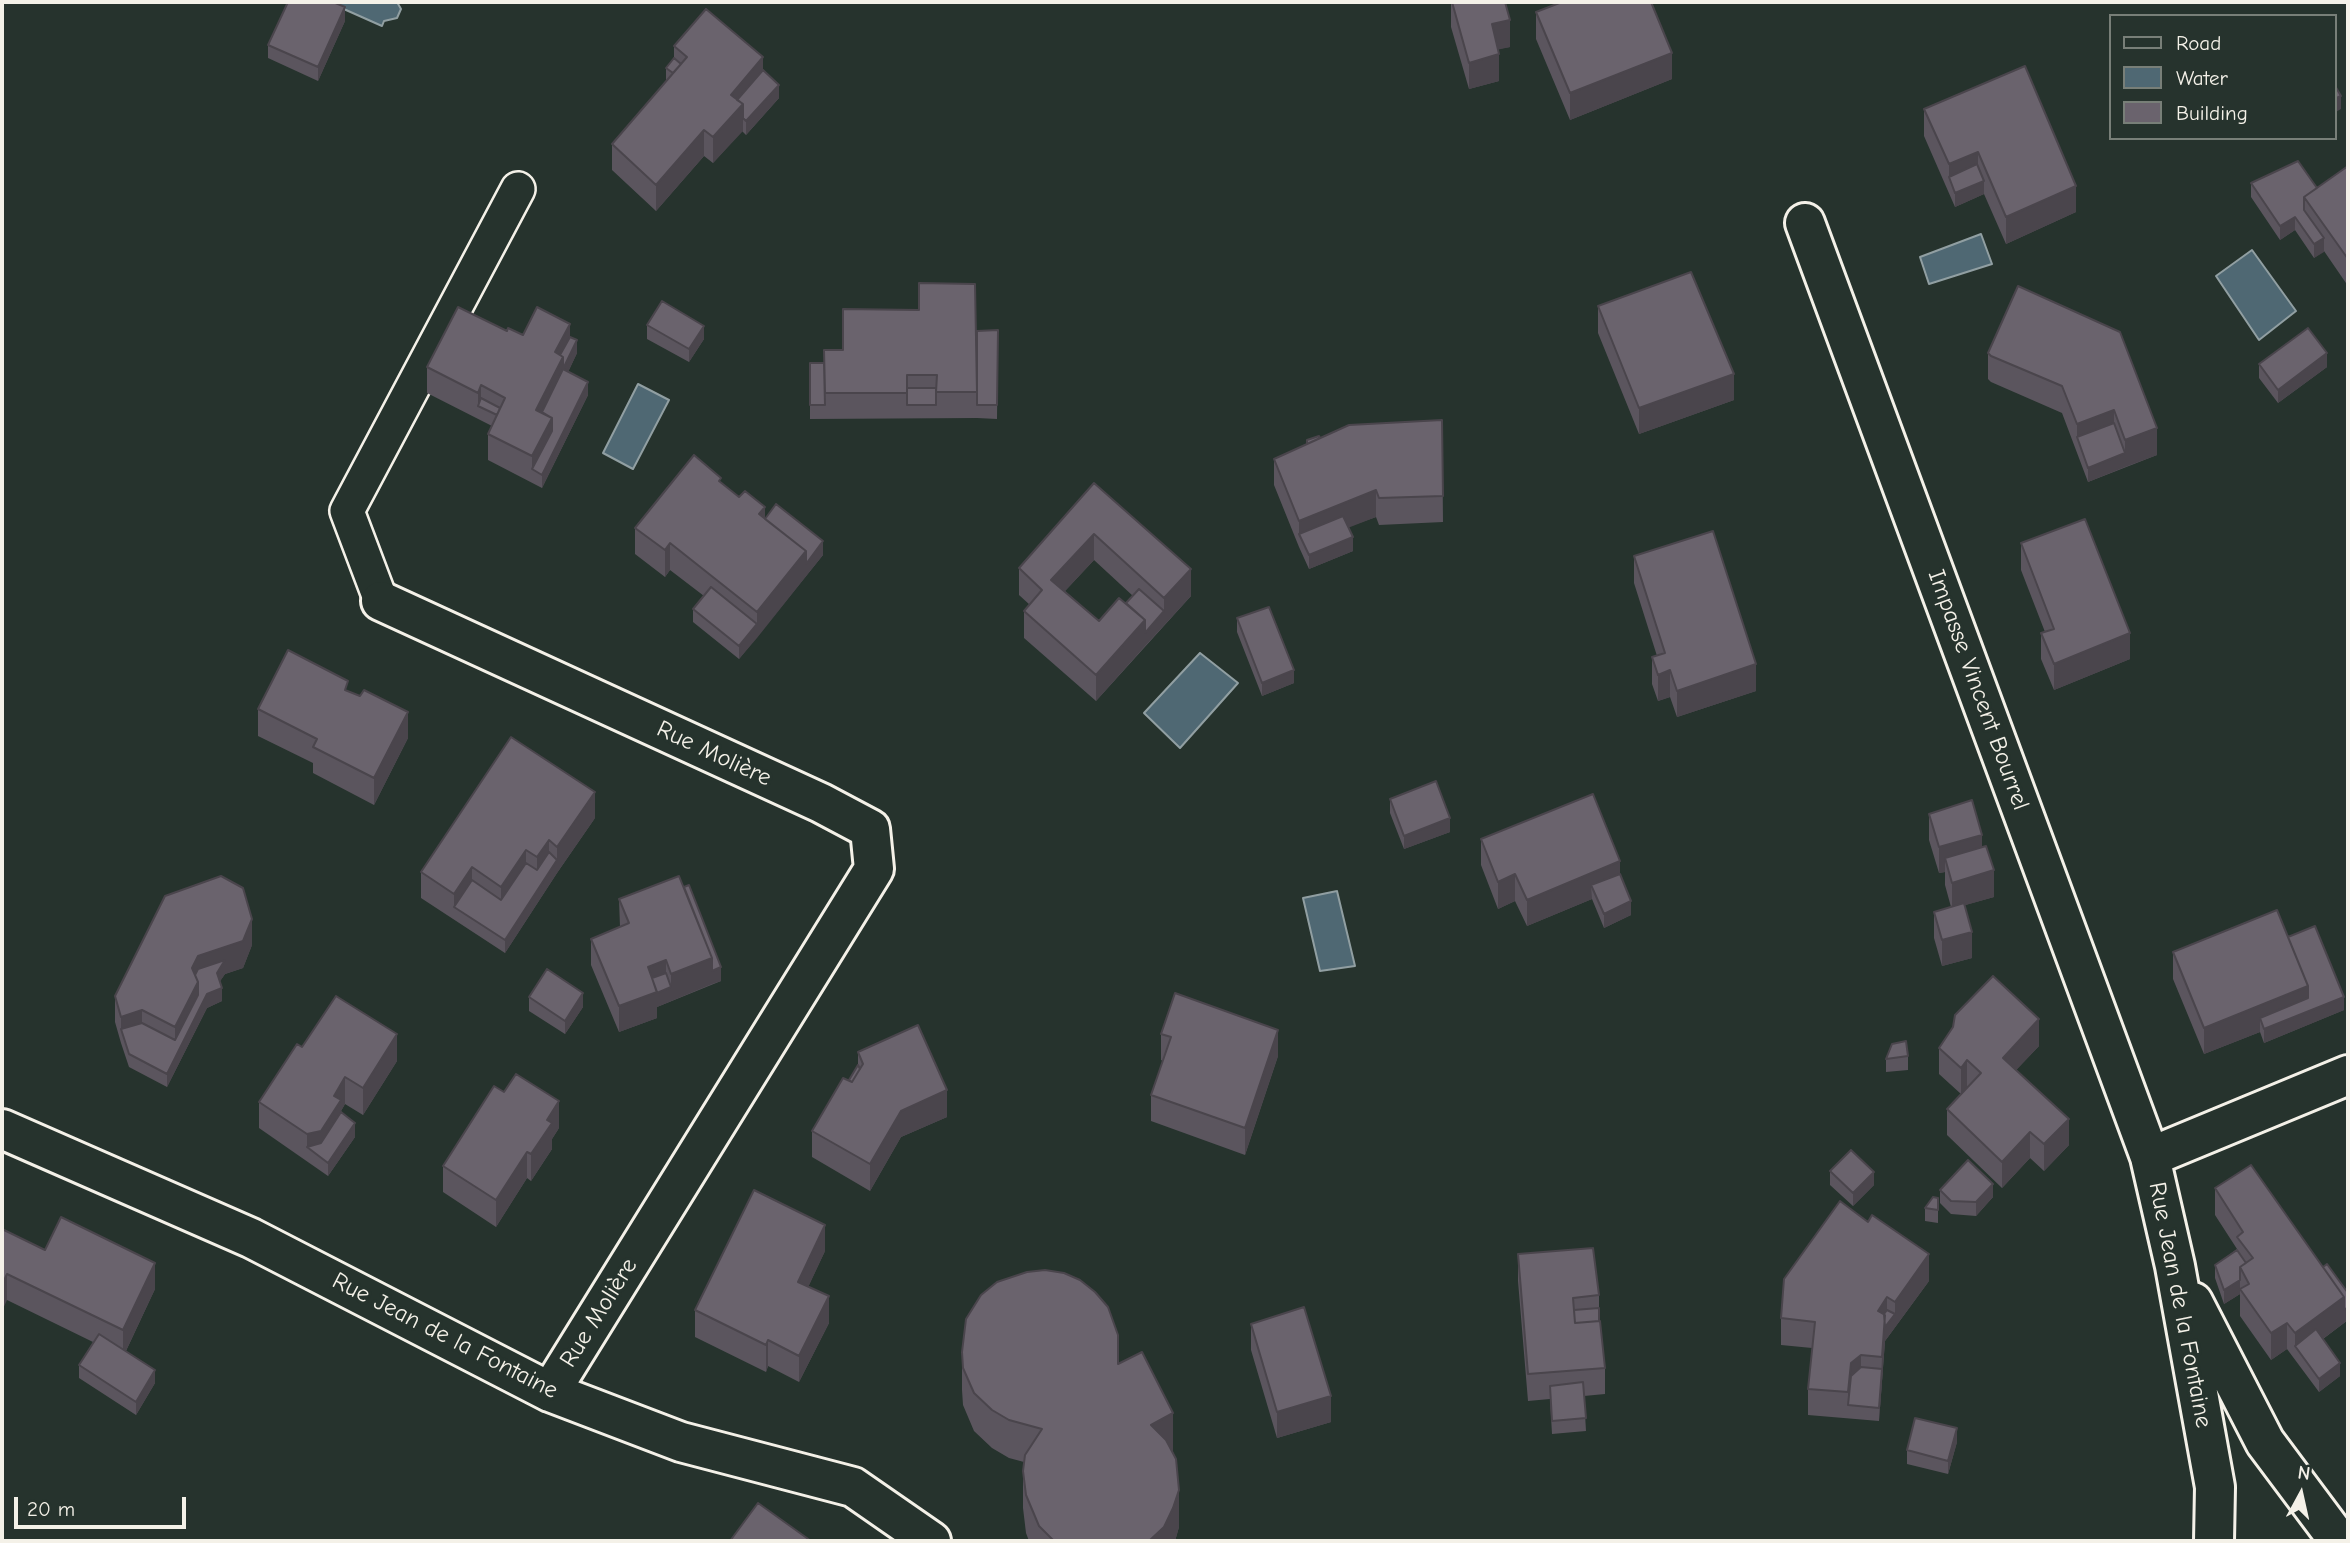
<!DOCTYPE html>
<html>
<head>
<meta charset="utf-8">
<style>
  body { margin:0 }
  #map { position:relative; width:2350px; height:1543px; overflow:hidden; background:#26332d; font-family:"Comic Neue",sans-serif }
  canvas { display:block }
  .frame { position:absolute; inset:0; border:4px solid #f4f1e8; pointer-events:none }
  .legend { position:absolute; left:2109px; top:14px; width:228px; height:126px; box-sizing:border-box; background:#26332d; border:2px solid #787f78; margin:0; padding:9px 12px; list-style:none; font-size:21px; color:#f4f1e8 }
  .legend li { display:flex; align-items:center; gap:14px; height:35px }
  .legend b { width:35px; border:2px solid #787f78 }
  .north { position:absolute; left:2266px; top:1459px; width:70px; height:70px; -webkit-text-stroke:5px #26332d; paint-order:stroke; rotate:8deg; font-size:19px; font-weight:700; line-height:28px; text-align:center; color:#f4f1e8 }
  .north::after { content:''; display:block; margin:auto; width:24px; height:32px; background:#f4f1e8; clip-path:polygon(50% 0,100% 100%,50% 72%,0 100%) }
  .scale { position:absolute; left:14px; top:1497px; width:172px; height:32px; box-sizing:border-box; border:4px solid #f4f1e8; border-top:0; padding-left:9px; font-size:21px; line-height:24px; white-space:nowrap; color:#f4f1e8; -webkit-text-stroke:5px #26332d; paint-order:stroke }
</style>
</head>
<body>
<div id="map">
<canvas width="2350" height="1543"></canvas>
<div class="frame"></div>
<ul class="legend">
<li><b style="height:9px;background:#26332d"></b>Road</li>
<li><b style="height:19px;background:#4f6873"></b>Water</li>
<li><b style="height:19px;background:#6a636d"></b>Building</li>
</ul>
<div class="north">N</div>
<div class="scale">20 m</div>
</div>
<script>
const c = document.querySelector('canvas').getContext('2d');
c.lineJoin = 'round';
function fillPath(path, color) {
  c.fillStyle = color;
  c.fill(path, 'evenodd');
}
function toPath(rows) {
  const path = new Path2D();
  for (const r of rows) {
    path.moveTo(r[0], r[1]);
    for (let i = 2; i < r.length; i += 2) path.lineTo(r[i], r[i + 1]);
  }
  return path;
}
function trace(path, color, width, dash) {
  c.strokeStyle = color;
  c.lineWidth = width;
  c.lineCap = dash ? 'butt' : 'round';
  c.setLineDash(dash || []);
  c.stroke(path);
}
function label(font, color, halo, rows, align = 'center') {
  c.font = font + ' "Comic Neue",sans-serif';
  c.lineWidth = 6;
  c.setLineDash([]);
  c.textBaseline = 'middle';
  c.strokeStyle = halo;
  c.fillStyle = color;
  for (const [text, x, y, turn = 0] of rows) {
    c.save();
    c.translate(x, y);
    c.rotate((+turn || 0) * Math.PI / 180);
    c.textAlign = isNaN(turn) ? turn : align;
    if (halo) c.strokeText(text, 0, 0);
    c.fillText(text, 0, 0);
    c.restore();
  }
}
const water = toPath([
  [328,2,397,2,401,9,397,18,384,21,382,26,328,2],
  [1981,234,1992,264,1929,284,1920,257,1981,234],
  [2252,250,2296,311,2259,340,2216,276,2252,250],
  [638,384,669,400,633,469,603,453,638,384],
  [1200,653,1238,683,1180,748,1144,713,1200,653],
  [1337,891,1355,966,1320,971,1303,898,1337,891]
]);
const lane = toPath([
  [381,601,347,511,518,189]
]);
const street = toPath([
  [1805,223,2150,1157],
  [381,601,821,803,870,829,874,869,550,1392],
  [2,1129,251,1238,550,1392,681,1442,853,1487,931,1541],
  [2193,1302,2265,1442,2339,1541],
  [2214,1541,2215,1487,2175,1266,2150,1157,2348,1075]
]);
const wall = toPath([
  [1451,2,1510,47,1498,49,1499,81,1469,89,1451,27],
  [1536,12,1672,79,1570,120,1536,39],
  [345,21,318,81,268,58,268,45],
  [674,46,763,70,779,98,746,135,742,131,713,163,704,156,656,211,612,170,612,144,666,81,666,68,674,58],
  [1924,109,2076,212,2006,244,1984,194,1955,207,1924,136],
  [2348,166,2348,286,2324,251,2314,258,2295,230,2280,240,2251,197,2251,183,2317,188],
  [2018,286,2157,455,2088,482,2062,413,1991,382,1988,379,1988,353],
  [1598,306,1734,400,1639,434,1598,333],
  [647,325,704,339,689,362,647,339],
  [998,330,997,419,977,418,810,419,810,363,824,363,843,350,977,387],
  [507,331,523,335,570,337,577,353,568,372,588,395,542,488,488,460,488,434,492,426,427,393,427,367],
  [2259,364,2327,367,2278,403,2259,378],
  [1442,420,1443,522,1379,525,1376,517,1348,527,1353,551,1309,569,1299,547,1274,485,1274,459,1320,438],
  [721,483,765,519,823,555,739,659,693,622,693,609,704,596,670,570,665,577,635,554,635,528],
  [1094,483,1191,596,1096,701,1024,638,1024,611,1030,605,1019,595,1019,568],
  [1094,560,1133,596,1126,603,1099,621,1065,591],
  [2021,543,2130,659,2054,690,2041,659,2041,633,2045,632,2021,570],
  [1634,556,1756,691,1677,717,1670,697,1658,701,1652,684,1652,657,1657,656,1634,583],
  [1237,618,1294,683,1262,696,1237,632],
  [348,691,408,738,374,805,313,773,313,763,258,736,258,709],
  [1390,799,1450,832,1404,849,1390,813],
  [1929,814,1982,847,1994,897,1965,905,1972,958,1942,966,1934,938,1934,912,1951,907,1945,885,1945,872,1939,873,1929,840],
  [595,818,557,873,505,953,421,898,421,872],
  [1481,839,1620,874,1631,915,1604,928,1592,899,1527,926,1515,901,1498,909,1481,865],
  [679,876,721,981,657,1007,657,1018,619,1032,591,965,591,939,620,927,619,899],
  [2288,937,2344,1010,2264,1043,2260,1032,2204,1054,2173,979,2173,952],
  [252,945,243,968,225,974,220,981,222,1001,207,1008,167,1087,129,1067,121,1043,115,1022,115,996],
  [529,997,583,1007,565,1034,529,1011],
  [1161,1034,1278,1056,1245,1155,1151,1121,1151,1095,1163,1061,1161,1060],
  [2039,1046,2016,1070,2069,1145,2044,1171,2030,1158,2002,1188,1947,1135,1947,1109,1961,1094,1939,1074,1939,1048],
  [302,1047,397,1061,363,1115,345,1104,341,1111,355,1137,328,1176,259,1128,259,1102],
  [858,1052,947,1117,901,1137,870,1191,812,1157,812,1131,849,1080,858,1065],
  [1908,1056,1908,1070,1886,1072,1886,1059],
  [559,1128,552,1139,552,1149,531,1181,527,1178,496,1227,443,1192,443,1166],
  [1830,1171,1874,1185,1853,1206,1830,1185],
  [2215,1188,2323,1267,2348,1293,2348,1320,2323,1339,2340,1376,2319,1392,2287,1349,2271,1360,2240,1316,2240,1294,2224,1304,2215,1278,2215,1265,2237,1249,2215,1215],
  [1940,1190,1993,1197,1976,1216,1951,1214,1940,1203],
  [1938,1198,1938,1223,1925,1221,1925,1208],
  [2,1229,45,1250,155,1289,126,1351,155,1383,136,1415,79,1378,79,1365,93,1342,7,1300],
  [825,1251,808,1287,829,1323,799,1382,768,1366,766,1372,695,1337,695,1310],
  [1518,1254,1599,1295,1599,1321,1605,1368,1605,1394,1584,1396,1586,1431,1552,1434,1550,1399,1528,1401,1518,1281],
  [1929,1281,1885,1341,1879,1421,1808,1415,1808,1389,1812,1348,1781,1345,1781,1318],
  [1251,1324,1331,1422,1277,1438,1251,1350],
  [962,1352,1118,1364,1173,1451,1179,1527,1175,1541,1029,1541,1026,1533,1023,1508,1023,1471,1024,1462,1009,1458,992,1448,974,1431,963,1405,962,1390],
  [1957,1442,1948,1474,1907,1464,1907,1450]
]);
const shadedWall = toPath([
  [345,7,345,21,318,81,318,67],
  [1510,20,1510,47,1492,51,1492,24],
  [1672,53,1672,79,1570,120,1570,93],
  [1499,54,1499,81,1469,89,1469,63],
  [763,57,763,83,743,107,743,131,713,163,713,137,731,95],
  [779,85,779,98,746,135,746,121],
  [2341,96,2341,109,2334,113,2334,99],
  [704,130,704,156,656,211,656,185],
  [1978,152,1978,178,1949,177,1949,164],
  [1984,181,1984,194,1955,207,1955,193],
  [2076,186,2076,212,2006,244,2006,217],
  [2295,217,2295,230,2280,240,2280,226],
  [2324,238,2324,252,2314,258,2314,244],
  [570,324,570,350,563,364,563,383,542,425,536,410,555,352],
  [704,326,704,339,689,362,689,349],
  [577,340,577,353,563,383,563,369],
  [2327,353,2327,367,2278,403,2278,390],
  [1734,374,1734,400,1639,434,1639,408],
  [588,382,588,395,542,488,542,475],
  [481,385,481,407,478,406,478,419,478,393],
  [2114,410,2114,436,2077,437,2077,424],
  [552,418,552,444,532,469,532,456],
  [2157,428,2157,455,2125,467,2125,440],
  [2125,453,2125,467,2088,482,2088,468],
  [1376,490,1376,517,1304,545,1299,534,1299,521],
  [765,507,765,532,759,514],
  [1094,534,1094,560,1051,606,1051,580],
  [1353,537,1353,551,1309,569,1309,555],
  [823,541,823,555,757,638,757,612,806,551],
  [670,543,670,570,665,577,665,550],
  [1191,569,1191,596,1145,646,1145,633,1164,611,1164,598],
  [1145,620,1145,646,1096,701,1096,675],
  [757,624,757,638,739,659,739,646],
  [2130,633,2130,659,2054,690,2054,664],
  [1756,664,1756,691,1677,717,1677,691],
  [1294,670,1294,683,1262,696,1262,683],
  [1670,670,1670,697,1658,701,1658,675],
  [408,712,408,738,374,805,374,778],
  [595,792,595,818,557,873,505,953,505,940,557,860,557,847],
  [1450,818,1450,832,1404,849,1404,836],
  [1982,835,1982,861,1945,858,1945,872,1939,873,1939,847],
  [549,840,549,866,537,884,537,857],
  [526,850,526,876,501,913,501,887],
  [1620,861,1620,887,1591,885,1592,899,1527,926,1527,900],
  [472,867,472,894,454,907,454,894],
  [1994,870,1994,897,1952,909,1952,883],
  [1515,874,1515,901,1498,909,1498,882],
  [1631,901,1631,915,1604,928,1604,914],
  [252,919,252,945,243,968,225,974,217,986,217,976,175,1054,175,1027,192,968,198,956],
  [1972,932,1972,958,1942,966,1942,940],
  [712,958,712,984,657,1007,657,1018,619,1032,619,1006,671,987,671,974],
  [666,960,666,987,653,992,648,967],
  [721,967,721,981,712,984,712,971],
  [2308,986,2344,997,2344,1010,2264,1043,2264,1029,2260,1018,2260,1032,2204,1054,2204,1028],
  [222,988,222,1001,207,1008,167,1087,167,1074,207,994],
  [583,993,583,1007,565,1034,565,1021],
  [142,1010,142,1036,121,1029,121,1017],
  [2039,1019,2039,1046,2003,1084,2003,1058],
  [1278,1030,1278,1056,1245,1155,1245,1128],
  [397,1034,397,1061,363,1115,363,1088],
  [1967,1060,1967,1087,1961,1094,1961,1068],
  [345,1077,345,1104,341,1111,341,1126,321,1157,307,1147,307,1134],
  [947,1090,947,1117,901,1137,870,1191,870,1164,901,1111],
  [559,1101,559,1128,552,1139,552,1149,531,1181,531,1154,547,1120],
  [2069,1119,2069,1145,2044,1171,2044,1144],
  [355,1123,355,1137,328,1176,328,1163],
  [2030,1132,2030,1158,2002,1188,2002,1162],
  [527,1152,527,1178,496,1227,496,1200],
  [1874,1172,1874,1185,1853,1206,1853,1193],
  [1993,1184,1993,1197,1976,1216,1976,1202],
  [825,1225,825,1251,798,1309,798,1282],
  [1929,1254,1929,1281,1885,1341,1879,1421,1882,1357,1878,1311,1887,1297,1887,1323,1895,1314,1895,1302],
  [155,1263,155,1289,123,1357,123,1330],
  [7,1274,7,1300,2,1311,2,1285],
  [2240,1280,2240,1294,2224,1304,2224,1290],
  [829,1296,829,1323,799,1382,799,1356],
  [2344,1297,2348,1307,2348,1320,2301,1355,2295,1346,2295,1333],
  [2287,1323,2287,1349,2271,1360,2271,1333],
  [768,1340,768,1366,766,1372,766,1345],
  [1861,1355,1861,1381,1848,1405,1848,1419,1848,1392,1851,1363],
  [2340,1363,2340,1376,2319,1392,2319,1379],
  [155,1370,155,1383,136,1415,136,1402],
  [1331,1396,1331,1422,1277,1438,1277,1412],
  [1173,1413,1173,1451,1151,1463,1151,1425],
  [1957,1428,1957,1442,1948,1474,1948,1461],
  [1179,1490,1179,1527,1175,1541,1149,1541]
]);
const building = toPath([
  [288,2,333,2,345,7,318,67,268,45,288,2],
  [1452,2,1505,2,1510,20,1492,24,1499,54,1469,63,1452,2],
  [1562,2,1651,2,1672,53,1570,93,1536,12,1562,2],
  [706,9,763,57,731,95,743,104,713,137,704,130,656,185,612,144,687,57,674,46,706,9],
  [674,58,681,64,673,73,666,68,674,58],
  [2025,66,2076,186,2006,217,1978,152,1949,164,1924,109,2025,66],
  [763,70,779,85,746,121,743,118,743,104,737,100,763,70],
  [2334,84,2341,96,2334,99,2334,84],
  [2298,161,2317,188,2304,197,2304,210,2324,238,2314,244,2295,217,2280,226,2251,183,2298,161],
  [1977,164,1984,181,1955,193,1949,177,1977,164],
  [2348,166,2348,259,2304,197,2348,166],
  [1691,272,1734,374,1639,408,1598,306,1691,272],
  [919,283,975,284,977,392,936,392,937,375,907,375,907,393,825,393,824,350,843,350,843,309,919,310,919,283],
  [2018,286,2120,332,2157,428,2125,440,2114,410,2077,424,2062,386,1991,356,1988,353,2018,286],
  [662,301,704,326,689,349,647,325,662,301],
  [458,307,507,331,508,328,523,335,537,307,570,324,555,352,563,357,536,410,552,418,532,456,488,434,505,398,481,385,478,393,427,367,458,307],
  [2308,328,2327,353,2278,390,2259,364,2308,328],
  [998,330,997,405,977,405,977,331,998,330],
  [570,337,577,340,563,369,563,357,560,355,570,337],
  [810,363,824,363,825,405,810,405,810,363],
  [563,369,588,382,542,475,532,469,552,431,552,418,542,412,563,369],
  [907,388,936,388,936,405,907,405,907,388],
  [481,398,500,408,497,415,478,406,481,398],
  [1442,420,1443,496,1379,498,1376,490,1299,521,1274,459,1349,425,1442,420],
  [2114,423,2125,453,2088,468,2077,437,2114,423],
  [1319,436,1320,438,1307,444,1307,440,1319,436],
  [694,455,721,478,719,481,739,497,745,491,765,507,759,514,806,551,757,612,670,543,665,550,635,528,694,455],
  [1094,483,1191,569,1164,598,1094,534,1051,580,1099,621,1119,598,1145,620,1096,675,1024,611,1042,590,1019,568,1094,483],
  [776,504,823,541,806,564,806,551,765,519,776,504],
  [1343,516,1353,537,1309,555,1299,534,1343,516],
  [2085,519,2130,633,2054,664,2041,633,2054,629,2021,543,2085,519],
  [1713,531,1756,664,1677,691,1670,670,1658,675,1652,657,1665,653,1634,556,1713,531],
  [711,587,757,624,739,646,693,609,711,587],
  [1139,589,1164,611,1145,633,1145,620,1126,603,1139,589],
  [1269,607,1294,670,1262,683,1237,618,1269,607],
  [288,650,348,681,345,690,360,696,364,690,408,712,374,778,313,747,317,739,258,709,288,650],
  [511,737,595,792,557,847,549,840,537,857,526,850,501,887,472,867,454,894,421,872,511,737],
  [1436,781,1450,818,1404,836,1390,799,1436,781],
  [1593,794,1620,861,1527,900,1515,874,1498,882,1481,839,1593,794],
  [1972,800,1982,835,1939,847,1929,814,1972,800],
  [1986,846,1994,870,1952,883,1945,858,1986,846],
  [549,852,557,860,505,940,454,907,472,880,501,900,526,863,537,870,549,852],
  [1620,874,1631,901,1604,914,1591,885,1620,874],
  [221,876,243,888,252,919,243,941,198,956,192,968,198,982,175,1027,142,1010,121,1017,115,996,165,896,221,876],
  [679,876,712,958,671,974,666,960,648,967,657,992,619,1006,591,939,629,923,619,899,679,876],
  [689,885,721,967,712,971,712,958,684,887,689,885],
  [1964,903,1972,932,1942,940,1934,912,1964,903],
  [2277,910,2308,986,2204,1028,2173,952,2277,910],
  [2315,926,2344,997,2264,1029,2260,1018,2308,998,2308,986,2288,937,2315,926],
  [225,960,217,973,222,988,207,994,167,1074,129,1054,121,1029,142,1023,175,1040,198,995,198,982,195,975,198,969,225,960],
  [547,969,583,993,565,1021,529,997,547,969],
  [666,973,671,987,657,993,652,978,666,973],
  [1993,976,2039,1019,2003,1058,2069,1119,2044,1144,2030,1132,2002,1162,1947,1109,1981,1073,1967,1060,1961,1068,1939,1048,1953,1027,1955,1015,1993,976],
  [1175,993,1278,1030,1245,1128,1151,1095,1171,1037,1161,1034,1175,993],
  [336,996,397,1034,363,1088,345,1077,334,1096,341,1100,321,1131,307,1134,259,1102,297,1044,302,1047,336,996],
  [918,1025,947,1090,901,1111,870,1164,812,1131,843,1078,852,1082,858,1072,863,1064,858,1052,918,1025],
  [1906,1041,1908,1056,1886,1059,1892,1044,1906,1041],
  [858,1065,860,1069,858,1072,852,1082,849,1080,858,1065],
  [516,1074,559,1101,547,1120,552,1123,531,1154,527,1152,496,1200,443,1166,494,1086,504,1092,516,1074],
  [341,1112,355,1123,328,1163,307,1147,321,1143,341,1112],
  [1851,1150,1874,1172,1853,1193,1830,1171,1851,1150],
  [1968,1160,1993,1184,1976,1202,1951,1201,1940,1190,1968,1160],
  [2251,1165,2344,1297,2295,1333,2287,1323,2271,1333,2240,1289,2249,1284,2240,1267,2253,1258,2237,1237,2243,1232,2215,1188,2251,1165],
  [754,1190,825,1225,798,1282,829,1296,799,1356,768,1340,766,1345,695,1310,754,1190],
  [1933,1197,1938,1198,1938,1210,1925,1208,1933,1197],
  [1840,1201,1868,1222,1872,1215,1929,1254,1895,1302,1887,1297,1878,1311,1885,1315,1882,1357,1861,1355,1851,1363,1848,1392,1808,1389,1815,1322,1781,1318,1784,1279,1840,1201],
  [61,1217,155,1263,123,1330,7,1274,2,1285,2,1229,45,1250,61,1217],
  [1593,1248,1599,1295,1573,1298,1575,1323,1600,1321,1605,1368,1528,1374,1518,1254,1593,1248],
  [2237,1250,2246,1263,2240,1267,2240,1280,2224,1290,2215,1265,2237,1250],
  [2327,1264,2348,1293,2348,1307,2344,1310,2344,1297,2323,1267,2327,1264],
  [1045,1270,1064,1273,1080,1280,1095,1292,1108,1307,1118,1335,1118,1364,1142,1352,1173,1413,1151,1425,1166,1440,1176,1459,1179,1490,1173,1508,1164,1527,1149,1541,1054,1541,1039,1526,1026,1495,1023,1471,1025,1455,1042,1429,1009,1420,992,1410,974,1393,963,1368,962,1352,966,1319,981,1295,997,1282,1027,1272,1045,1270],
  [1304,1307,1331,1396,1277,1412,1251,1324,1304,1307],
  [1599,1308,1599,1321,1575,1323,1574,1310,1599,1308],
  [1887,1310,1895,1314,1885,1327,1884,1314,1887,1310],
  [2316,1329,2340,1363,2319,1379,2295,1346,2316,1329],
  [99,1334,155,1370,136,1402,79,1365,99,1334],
  [1861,1367,1882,1369,1879,1408,1848,1405,1851,1376,1861,1367],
  [1583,1382,1586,1418,1552,1421,1550,1386,1583,1382],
  [1915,1418,1957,1428,1948,1461,1907,1450,1915,1418],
  [758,1503,811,1541,730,1541,758,1503]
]);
const streetNames = [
  ["Impasse Vincent Bourrel",1978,690,70],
  ["Rue Molière",714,754,25],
  ["Rue Jean de la Fontaine",2180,1305,79],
  ["Rue Molière",599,1313,-58],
  ["Rue Jean de la Fontaine",445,1336,27]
];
fillPath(water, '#4f6873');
trace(water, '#919fa2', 2);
trace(lane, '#f4f1e8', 38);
trace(street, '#f4f1e8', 44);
trace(lane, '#26332d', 33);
trace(street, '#26332d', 38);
fillPath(wall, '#5b555e');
fillPath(shadedWall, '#4a454c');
fillPath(building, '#6a636d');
trace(building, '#4a454c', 2);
label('24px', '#f4f1e8', '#26332d', streetNames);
</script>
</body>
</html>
